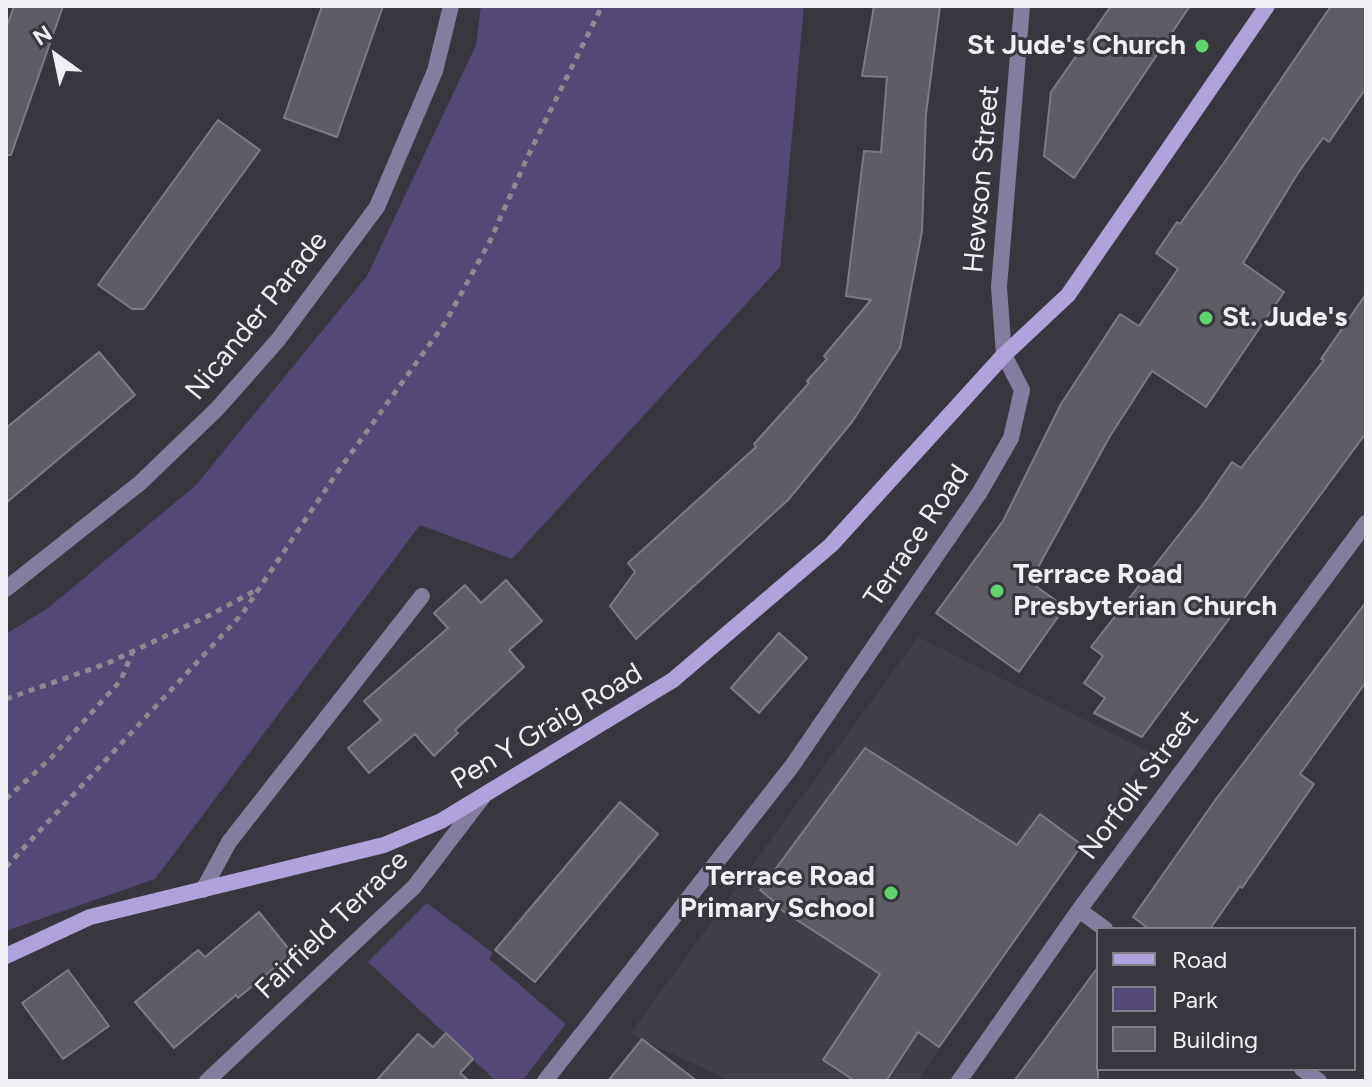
<!DOCTYPE html>
<html>
<head>
<meta charset="utf-8">
<style>
  body { margin:0 }
  #map { position:relative; width:1372px; height:1087px; overflow:hidden; background:#38363e; font-family:Figtree,sans-serif }
  canvas { display:block }
  .frame { position:absolute; inset:0; border:8px solid #f0eff5; pointer-events:none }
  .legend { position:absolute; left:1096px; top:927px; width:260px; height:144px; box-sizing:border-box; background:#38363e; border:2px solid #828087; margin:0; padding:10px 14px; list-style:none; font-size:24px; color:#f0eff5 }
  .legend li { display:flex; align-items:center; gap:16px; height:40px }
  .legend b { width:40px; border:2px solid #828087 }
  .north { position:absolute; left:16px; top:16px; width:80px; height:80px; -webkit-text-stroke:6px #38363e; paint-order:stroke; rotate:327deg; font-size:22px; font-weight:700; line-height:32px; text-align:center; color:#f0eff5 }
  .north::after { content:''; display:block; margin:auto; width:28px; height:36px; background:#f0eff5; clip-path:polygon(50% 0,100% 100%,50% 72%,0 100%) }
</style>
</head>
<body>
<div id="map">
<canvas width="1372" height="1087"></canvas>
<div class="frame"></div>
<ul class="legend">
<li><b style="height:10px;background:#b0a3d9"></b>Road</li>
<li><b style="height:22px;background:#544874"></b>Park</li>
<li><b style="height:22px;background:#5d5c64"></b>Building</li>
</ul>
<div class="north">N</div>
</div>
<script>
const c = document.querySelector('canvas').getContext('2d');
c.lineJoin = 'round';
function fillPath(path, color) {
  c.fillStyle = color;
  c.fill(path, 'evenodd');
}
function toPath(rows) {
  const path = new Path2D();
  for (const r of rows) {
    path.moveTo(r[0], r[1]);
    for (let i = 2; i < r.length; i += 2) path.lineTo(r[i], r[i + 1]);
  }
  return path;
}
function trace(path, color, width, dash) {
  c.strokeStyle = color;
  c.lineWidth = width;
  c.lineCap = dash ? 'butt' : 'round';
  c.setLineDash(dash || []);
  c.stroke(path);
}
function label(font, color, halo, rows, align = 'center') {
  c.font = font + ' Figtree,sans-serif';
  c.lineWidth = 6;
  c.setLineDash([]);
  c.textBaseline = 'middle';
  c.strokeStyle = halo;
  c.fillStyle = color;
  for (const [text, x, y, turn = 0] of rows) {
    c.save();
    c.translate(x, y);
    c.rotate((+turn || 0) * Math.PI / 180);
    c.textAlign = isNaN(turn) ? turn : align;
    if (halo) c.strokeText(text, 0, 0);
    c.fillText(text, 0, 0);
    c.restore();
  }
}
const built = toPath([
  [918,637,1149,752,917,1081,731,1081,630,1034]
]);
const green = toPath([
  [481,6,804,6,780,267,512,559,420,525,155,879,6,931,6,634,48,608,196,485,367,276,476,45],
  [427,903,493,953,489,959,566,1024,522,1081,496,1081,368,962]
]);
const building = toPath([
  [14,6,63,6,11,155,6,155,6,29,14,6],
  [322,6,383,6,337,137,284,118,322,6],
  [874,6,940,6,926,114,922,231,900,348,852,422,788,500,636,639,610,606,635,572,628,563,756,447,754,444,809,383,807,381,827,359,824,356,871,300,846,296,864,151,881,152,887,77,862,76,874,6],
  [1111,6,1190,6,1074,178,1044,156,1051,92,1111,6],
  [1331,6,1366,6,1366,88,1329,142,1323,138,1298,173,1243,263,1284,292,1206,407,1152,371,1110,436,1030,582,1065,607,1019,672,936,613,1003,521,1061,404,1120,314,1139,326,1178,269,1156,253,1177,222,1180,224,1226,160,1331,6],
  [218,120,260,150,144,309,132,309,98,285,218,120],
  [1366,294,1366,433,1142,737,1094,713,1105,698,1084,683,1103,656,1091,647,1203,504,1232,462,1241,468,1324,360,1321,359,1366,294],
  [99,352,135,395,6,503,6,428,99,352],
  [506,580,542,621,509,650,524,667,455,730,458,733,434,756,415,734,369,773,348,748,381,720,364,701,448,628,434,613,465,585,481,603,506,580],
  [1366,602,1366,682,1300,774,1314,784,1242,888,1240,886,1210,929,1149,929,1133,917,1216,799,1366,602],
  [779,633,807,658,759,713,731,688,779,633],
  [865,748,1017,845,1040,814,1082,845,939,1047,918,1032,886,1081,855,1081,823,1060,880,974,780,909,781,907,760,890,865,748],
  [620,802,658,834,535,982,495,950,620,802],
  [259,912,292,953,238,998,236,995,174,1048,135,1002,198,950,205,957,259,912],
  [1098,967,1098,1081,1014,1081,1046,1038,1098,967],
  [68,970,109,1026,63,1059,22,1003,68,970],
  [446,1033,473,1059,460,1073,469,1081,376,1081,418,1034,433,1047,446,1033],
  [642,1039,697,1081,608,1081,642,1039]
]);
const path = toPath([
  [6,699,108,663,210,615,258,589],
  [6,799,50,759,121,680,132,653],
  [6,867,242,614,334,477,445,323,490,241,527,158,602,6]
]);
const lane = toPath([
  [203,890,229,842,422,596]
]);
const street = toPath([
  [6,589,140,483,217,409,278,340,377,207,435,71,451,6],
  [1079,910,1105,929],
  [1302,1069,1319,1081],
  [207,1081,414,887,483,797],
  [545,1081,792,766,980,492,1011,438,1022,390,1004,355,999,287,1022,6],
  [959,1081,1079,910,1366,523]
]);
const secondary = toPath([
  [6,956,90,917,384,845,441,821,673,680,831,545,1004,355,1068,295,1267,6]
]);
const markers = [
  [1202,46,8,"#5dd56c"],
  [1206,318,8,"#5dd56c"],
  [997,591,8,"#5dd56c"],
  [891,893,8,"#5dd56c"]
];
const poiNames = [
  ["St Jude's Church",1186,46],
  ["St. Jude's",1222,318,"left"],
  ["Terrace Road",1013,575,"left"],
  ["Presbyterian Church",1013,607,"left"],
  ["Terrace Road",875,877],
  ["Primary School",875,909]
];
const streetNames = [
  ["Hewson Street",982,179,-85],
  ["Nicander Parade",257,316,-51],
  ["Terrace Road",917,536,-56],
  ["Pen Y Graig Road",547,727,-31],
  ["Norfolk Street",1139,785,-53],
  ["Fairfield Terrace",332,925,-44]
];
fillPath(built, '#423f4c');
fillPath(green, '#544874');
fillPath(building, '#5d5c64');
trace(building, '#7c7a84', 2);
trace(path, '#8b8a91', 5, [6, 6]);
trace(lane, '#857d9e', 16);
trace(street, '#857d9e', 16);
trace(secondary, '#b0a3d9', 16);
for (const [x, y, r, color] of markers) {
  const dot = new Path2D();
  dot.arc(x, y, r, 0, 2 * Math.PI);
  c.fillStyle = color;
  c.fill(dot);
  trace(dot, '#38363e', 3);
}
label('bold 28px', '#f0eff5', '#38363e', poiNames, 'right');
label('28px', '#f0eff5', '#38363e', streetNames);
</script>
</body>
</html>
